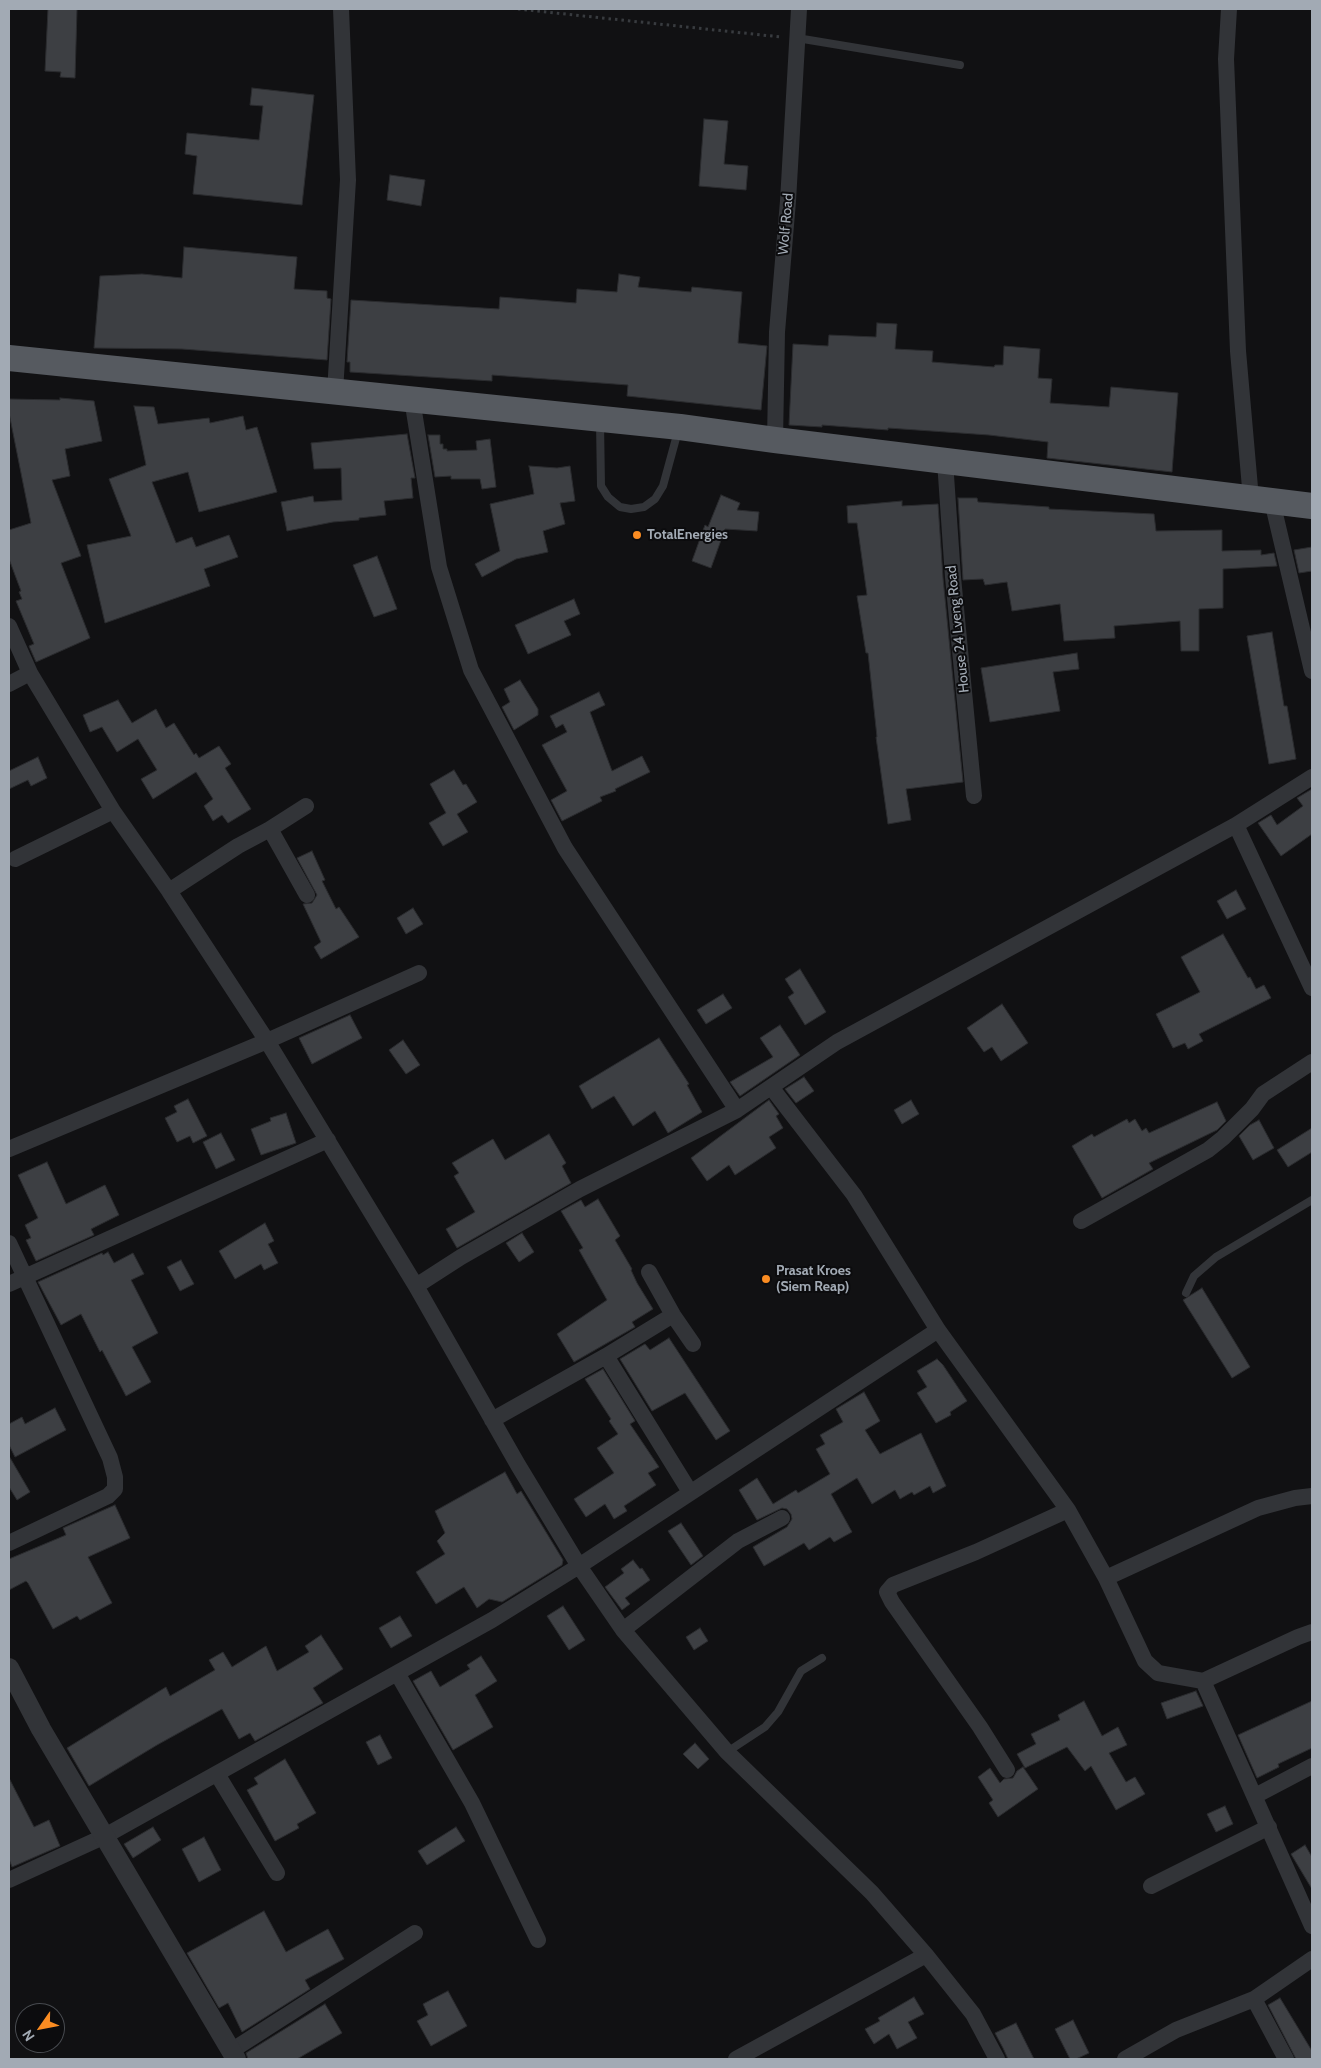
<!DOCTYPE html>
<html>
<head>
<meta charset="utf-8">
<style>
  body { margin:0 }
  #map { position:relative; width:1321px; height:2068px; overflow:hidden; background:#111113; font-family:Cabin,sans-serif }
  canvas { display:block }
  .frame { position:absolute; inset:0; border:10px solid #a2aab4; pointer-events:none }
  .north { position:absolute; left:15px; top:2003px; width:50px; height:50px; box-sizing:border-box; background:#0c0c0e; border:1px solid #484b50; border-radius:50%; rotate:237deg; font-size:14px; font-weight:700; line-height:20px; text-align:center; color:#a2aab4 }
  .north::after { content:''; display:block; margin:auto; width:18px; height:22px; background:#fa8c22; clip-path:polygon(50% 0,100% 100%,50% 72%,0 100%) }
</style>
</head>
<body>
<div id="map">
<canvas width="1321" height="2068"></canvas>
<div class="frame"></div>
<div class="north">N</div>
</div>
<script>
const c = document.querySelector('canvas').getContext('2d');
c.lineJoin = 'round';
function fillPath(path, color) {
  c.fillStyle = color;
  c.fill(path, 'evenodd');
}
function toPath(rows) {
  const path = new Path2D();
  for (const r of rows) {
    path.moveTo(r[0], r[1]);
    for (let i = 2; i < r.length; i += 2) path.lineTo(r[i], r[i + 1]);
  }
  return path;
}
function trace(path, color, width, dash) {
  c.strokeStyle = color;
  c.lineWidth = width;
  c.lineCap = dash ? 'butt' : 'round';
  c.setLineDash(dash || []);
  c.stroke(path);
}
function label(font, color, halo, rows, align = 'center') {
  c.font = font + ' Cabin,sans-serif';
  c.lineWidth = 4;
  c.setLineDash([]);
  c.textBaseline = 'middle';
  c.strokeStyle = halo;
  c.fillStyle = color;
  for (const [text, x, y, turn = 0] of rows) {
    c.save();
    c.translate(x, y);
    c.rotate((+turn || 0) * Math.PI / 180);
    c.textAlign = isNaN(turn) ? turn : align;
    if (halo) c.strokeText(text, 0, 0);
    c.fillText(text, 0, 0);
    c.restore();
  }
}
const building = toPath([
  [48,9,77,9,75,78,60,77,61,72,45,71,48,9],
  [252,88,314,95,302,205,193,194,197,156,185,154,187,133,259,140,263,106,250,105,252,88],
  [704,119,728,121,724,164,748,166,746,190,699,186,704,119],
  [390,175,425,180,421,206,387,200,390,175],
  [184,247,297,257,294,289,327,291,327,298,331,299,327,360,182,349,94,348,100,276,142,274,182,278,184,247],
  [619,274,640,277,638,287,691,292,692,287,742,292,738,343,767,346,761,410,627,396,628,385,492,375,492,381,350,372,350,362,347,362,351,300,499,309,500,297,576,303,577,289,617,292,619,274],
  [877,323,897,324,895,349,933,351,932,362,994,367,995,365,1003,365,1004,346,1040,349,1038,378,1052,379,1050,403,1109,407,1111,387,1178,393,1172,472,1047,458,1048,442,989,435,888,428,888,430,822,425,822,427,789,425,793,344,828,346,829,335,876,337,877,323],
  [60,398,94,401,102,441,65,449,70,476,52,480,81,556,61,563,90,638,36,662,29,646,34,644,16,601,22,599,19,592,21,591,9,559,9,530,31,523,9,413,9,399,60,400,60,398],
  [134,406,154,407,158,424,209,418,210,423,243,416,246,430,257,427,277,492,199,512,188,472,152,482,176,543,192,537,196,547,229,535,238,557,204,569,210,586,105,623,87,545,131,536,109,479,146,465,134,406],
  [407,434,415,478,411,478,413,498,384,501,386,515,359,518,359,520,333,522,287,531,281,502,313,496,314,502,342,500,341,468,314,469,311,443,407,434],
  [428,435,440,435,440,444,443,444,443,449,447,449,447,451,477,450,476,441,490,439,496,487,482,489,480,479,451,479,451,476,435,477,428,435],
  [529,466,557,468,570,466,575,501,560,503,565,524,543,531,548,552,516,559,482,577,475,564,500,551,490,504,534,494,529,466],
  [721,495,740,503,737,510,759,512,757,531,725,529,711,568,692,561,705,525,708,527,721,495],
  [958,498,977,498,978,502,1049,507,1049,509,1154,514,1156,531,1222,530,1222,551,1261,550,1261,555,1274,553,1277,566,1223,569,1223,608,1199,609,1199,651,1181,651,1180,621,1114,626,1115,638,1064,641,1060,604,1012,611,1007,582,985,585,983,579,963,580,958,498],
  [902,501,902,506,938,504,943,578,963,782,906,789,911,820,888,824,876,737,877,737,868,653,866,653,857,596,867,595,857,523,848,523,847,506,902,501],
  [1312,547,1312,571,1299,573,1294,550,1312,547],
  [377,556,397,609,374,617,353,565,377,556],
  [574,599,580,614,564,621,571,635,528,654,515,625,574,599],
  [1272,632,1284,706,1287,706,1296,759,1269,764,1247,636,1272,632],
  [1077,653,1079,669,1053,672,1060,711,990,722,981,668,1077,653],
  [520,680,538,709,538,715,514,730,502,707,510,702,504,689,520,680],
  [599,692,605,705,590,712,612,771,642,756,650,772,615,789,616,791,600,797,602,801,562,821,551,800,567,791,542,745,567,732,563,724,556,728,550,716,599,692],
  [118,700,132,723,156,709,166,728,174,723,194,755,196,753,199,758,219,746,231,764,225,768,251,809,228,823,222,815,213,821,204,806,213,799,196,772,153,799,141,779,157,770,138,739,117,752,102,727,90,732,83,715,118,700],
  [38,757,47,778,31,786,28,780,9,789,9,771,38,757],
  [454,770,463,785,466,784,477,802,457,814,468,832,443,846,429,823,446,813,430,784,454,770],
  [1312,789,1312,834,1281,856,1258,823,1271,815,1277,825,1303,806,1297,798,1312,789],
  [312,851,325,880,322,881,336,909,339,907,359,937,321,959,314,947,321,942,303,904,312,903,317,895,297,858,312,851],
  [1236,890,1246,909,1227,919,1217,901,1236,890],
  [413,908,423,924,406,934,397,918,413,908],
  [1223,934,1248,978,1250,977,1256,989,1264,985,1271,998,1199,1034,1203,1041,1188,1049,1185,1043,1173,1048,1156,1014,1200,992,1181,957,1223,934],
  [800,969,826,1012,805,1025,788,997,794,993,785,979,800,969],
  [723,994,732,1008,706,1024,697,1010,723,994],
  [1002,1004,1028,1043,1001,1061,992,1047,984,1052,967,1028,1002,1004],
  [350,1015,362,1038,312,1064,299,1038,350,1015],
  [780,1025,800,1055,740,1096,730,1082,773,1057,760,1038,780,1025],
  [659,1038,689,1084,687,1085,702,1112,668,1133,655,1111,633,1126,614,1096,592,1109,579,1086,659,1038],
  [403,1040,420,1065,406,1074,389,1050,403,1040],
  [804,1077,814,1091,796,1103,785,1089,804,1077],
  [188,1099,207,1136,193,1143,190,1136,177,1142,165,1118,177,1112,174,1106,188,1099],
  [769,1100,779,1114,776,1116,783,1128,769,1137,776,1148,735,1175,729,1165,707,1181,691,1158,769,1100],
  [911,1100,919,1114,902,1124,894,1110,911,1100],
  [1217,1102,1226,1121,1217,1130,1149,1163,1153,1169,1102,1198,1072,1146,1092,1134,1094,1137,1127,1119,1129,1123,1135,1119,1142,1131,1146,1128,1149,1133,1217,1102],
  [286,1113,296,1143,261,1155,251,1129,271,1121,270,1118,286,1113],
  [1259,1120,1274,1148,1253,1160,1239,1136,1250,1125,1259,1120],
  [1312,1128,1312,1152,1288,1167,1277,1150,1312,1128],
  [221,1133,235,1160,216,1169,203,1142,221,1133],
  [549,1134,566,1163,562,1166,571,1183,457,1248,446,1229,475,1212,454,1176,459,1173,452,1163,493,1139,505,1160,549,1134],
  [47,1162,66,1204,105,1185,119,1215,91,1229,94,1235,36,1261,26,1240,31,1238,25,1225,38,1218,18,1175,47,1162],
  [598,1199,620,1236,615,1240,632,1269,631,1270,637,1283,653,1309,632,1322,635,1327,574,1362,557,1334,607,1300,579,1250,583,1248,561,1211,581,1200,585,1207,598,1199],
  [265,1223,274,1241,268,1244,278,1263,264,1270,261,1264,235,1279,219,1251,265,1223],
  [522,1233,534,1252,519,1262,506,1243,522,1233],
  [108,1252,114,1263,133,1253,144,1274,131,1280,158,1333,132,1347,151,1382,126,1396,102,1350,100,1352,81,1314,61,1325,38,1282,102,1253,103,1255,108,1252],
  [181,1260,194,1284,180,1291,167,1267,181,1260],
  [1202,1288,1250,1367,1232,1378,1183,1300,1202,1288],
  [669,1338,730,1431,716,1440,685,1393,652,1411,620,1359,645,1344,650,1350,669,1338],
  [937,1359,943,1365,967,1401,950,1412,951,1415,936,1423,917,1393,927,1387,917,1371,937,1359],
  [603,1369,635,1421,630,1424,659,1467,648,1473,656,1485,624,1506,627,1511,614,1519,605,1504,586,1517,574,1499,614,1473,597,1448,618,1434,609,1421,611,1419,585,1379,603,1369],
  [864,1392,880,1421,865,1430,880,1454,921,1433,946,1486,933,1493,930,1486,914,1495,912,1492,900,1499,895,1490,872,1504,857,1478,831,1494,852,1532,834,1542,830,1537,809,1550,804,1543,764,1566,753,1547,787,1527,792,1519,791,1514,787,1509,782,1508,757,1520,739,1490,757,1478,773,1504,796,1490,798,1493,830,1474,816,1449,825,1444,820,1435,843,1422,836,1409,864,1392],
  [55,1408,66,1430,15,1457,9,1445,9,1424,22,1417,25,1424,55,1408],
  [9,1456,30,1492,17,1500,9,1487,9,1456],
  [505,1472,517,1494,521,1491,563,1560,562,1565,502,1602,489,1599,477,1608,464,1587,436,1604,416,1572,445,1554,437,1541,445,1533,435,1511,505,1472],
  [115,1505,130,1538,88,1557,112,1603,80,1620,77,1616,53,1629,28,1583,26,1581,9,1590,9,1559,66,1535,63,1528,115,1505],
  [681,1523,703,1556,691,1565,668,1531,681,1523],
  [633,1560,640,1569,642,1568,650,1580,625,1598,630,1604,622,1610,605,1587,624,1573,621,1569,633,1560],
  [563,1606,585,1640,569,1650,547,1616,563,1606],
  [400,1616,412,1636,391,1648,379,1628,400,1616],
  [700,1628,708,1641,694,1650,686,1637,700,1628],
  [321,1635,343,1669,313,1688,323,1703,255,1741,250,1733,239,1739,222,1709,157,1745,89,1786,67,1748,166,1687,170,1696,215,1670,209,1660,223,1652,232,1667,266,1646,277,1671,309,1652,305,1646,321,1635],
  [481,1656,497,1681,475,1695,493,1727,453,1750,413,1681,431,1671,440,1687,470,1669,467,1665,481,1656],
  [1196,1691,1203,1706,1167,1719,1161,1703,1196,1691],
  [1084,1701,1102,1736,1118,1727,1127,1745,1109,1753,1126,1782,1135,1777,1145,1794,1116,1810,1091,1766,1085,1771,1067,1747,1025,1768,1017,1754,1036,1744,1031,1734,1060,1720,1058,1715,1084,1701],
  [1312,1701,1312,1748,1278,1764,1279,1767,1257,1778,1238,1735,1312,1701],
  [380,1735,392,1758,378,1765,366,1742,380,1735],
  [695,1743,709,1759,698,1769,683,1754,695,1743],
  [285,1759,316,1813,297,1824,299,1828,275,1841,247,1790,258,1784,254,1778,285,1759],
  [1023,1767,1038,1789,998,1817,989,1803,993,1800,978,1777,990,1768,1000,1783,1004,1779,1013,1778,1017,1771,1023,1767],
  [9,1778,34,1827,49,1820,60,1846,12,1867,9,1859,9,1778],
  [1225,1806,1233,1824,1216,1832,1207,1814,1225,1806],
  [153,1827,161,1840,133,1858,124,1844,153,1827],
  [456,1827,465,1841,427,1865,418,1851,456,1827],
  [204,1837,221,1870,199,1882,182,1849,204,1837],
  [1305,1845,1312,1857,1312,1889,1291,1854,1305,1845],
  [264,1911,286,1952,328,1929,344,1959,305,1980,310,1989,242,2032,228,2003,219,2008,187,1953,264,1911],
  [448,1991,467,2026,431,2046,417,2021,428,2015,423,2004,448,1991],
  [914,1997,924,2014,908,2022,917,2038,897,2049,889,2034,874,2044,865,2029,880,2021,878,2018,914,1997],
  [1280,1998,1312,2051,1312,2059,1296,2059,1268,2005,1280,1998],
  [325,2004,342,2033,297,2059,248,2059,246,2053,325,2004],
  [1073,2020,1089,2053,1076,2059,1070,2059,1055,2029,1073,2020],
  [1016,2023,1034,2059,1008,2059,1003,2048,995,2033,1016,2023]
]);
const path = toPath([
  [518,9,781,37]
]);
const service = toPath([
  [797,38,960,65],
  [600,422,601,486,608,497,620,507,631,509,644,507,655,499,663,486,678,431],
  [1186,1293,1194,1276,1216,1257,1312,1200],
  [727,1752,765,1727,778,1712,801,1671,822,1658]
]);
const minor = toPath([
  [1229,9,1226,59,1238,351,1251,499],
  [335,392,348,180,341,9],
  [412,399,439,567,471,670,565,848,737,1110],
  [775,440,777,332,788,201,799,9],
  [945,461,953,577,974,796],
  [1272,501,1312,671],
  [9,626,30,673,113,811,169,891,267,1041,416,1286,518,1465,579,1566,623,1630,727,1752,872,1893,926,1955,973,2014,997,2059],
  [9,684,30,673],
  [1236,825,1312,988],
  [270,829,306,806],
  [15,859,113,811],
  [169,891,238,846,270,829,307,895],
  [771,1087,854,1195,938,1330,1068,1510,1106,1578,1145,1661,1158,1673,1203,1681,1312,1926],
  [9,1149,267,1041,419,973],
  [1081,1221,1208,1150,1223,1138,1252,1109,1263,1094,1312,1062],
  [9,1243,110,1458,115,1477,115,1489,108,1496,9,1543],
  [649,1272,673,1315,693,1344],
  [9,1284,328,1140],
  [416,1286,461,1257,580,1189,737,1110,837,1042,1236,825,1312,777],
  [606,1356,673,1315],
  [492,1420,606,1356,690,1492],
  [1106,1578,1258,1508,1295,1498,1312,1496],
  [623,1630,738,1541,782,1518],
  [397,1673,472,1803,538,1940],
  [1203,1681,1298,1637,1312,1632],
  [1007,1770,980,1727,892,1602,887,1592,893,1585,976,1552,1068,1510],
  [217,1774,277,1873],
  [1255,1796,1312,1766],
  [9,1880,103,1837,492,1620,579,1566,938,1330],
  [1151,1886,1269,1827],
  [1254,1999,1286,2059],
  [231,2051,415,1933],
  [736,2059,926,1955],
  [1125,2059,1176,2030,1254,1999,1312,1959]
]);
const tertiary = toPath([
  [9,1668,41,1729,236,2059]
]);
const trunk = toPath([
  [9,358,680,427,775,440,1312,506]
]);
const markers = [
  [637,535,5,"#fa8c22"],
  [766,1279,5,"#fa8c22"]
];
const streetNames = [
  ["Wolf Road",786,224,-85],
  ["House 24 Lveng Road",958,629,-96]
];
const poiNames = [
  ["TotalEnergies",647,535],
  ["Prasat Kroes",776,1271],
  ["(Siem Reap)",776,1287]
];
fillPath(building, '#3d3f43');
trace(building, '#2b2c2f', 1);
trace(path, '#383b3f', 3, [2.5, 4]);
trace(service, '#323438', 8);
trace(minor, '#323438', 16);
trace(tertiary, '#323438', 20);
trace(trunk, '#565a60', 26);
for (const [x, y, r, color] of markers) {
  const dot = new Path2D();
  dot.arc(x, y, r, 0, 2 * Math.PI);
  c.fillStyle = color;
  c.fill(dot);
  trace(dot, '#0c0c0e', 2);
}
label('14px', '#a2aab4', '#0c0c0e', streetNames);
label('bold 14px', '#a2aab4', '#0c0c0e', poiNames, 'left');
</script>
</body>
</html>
